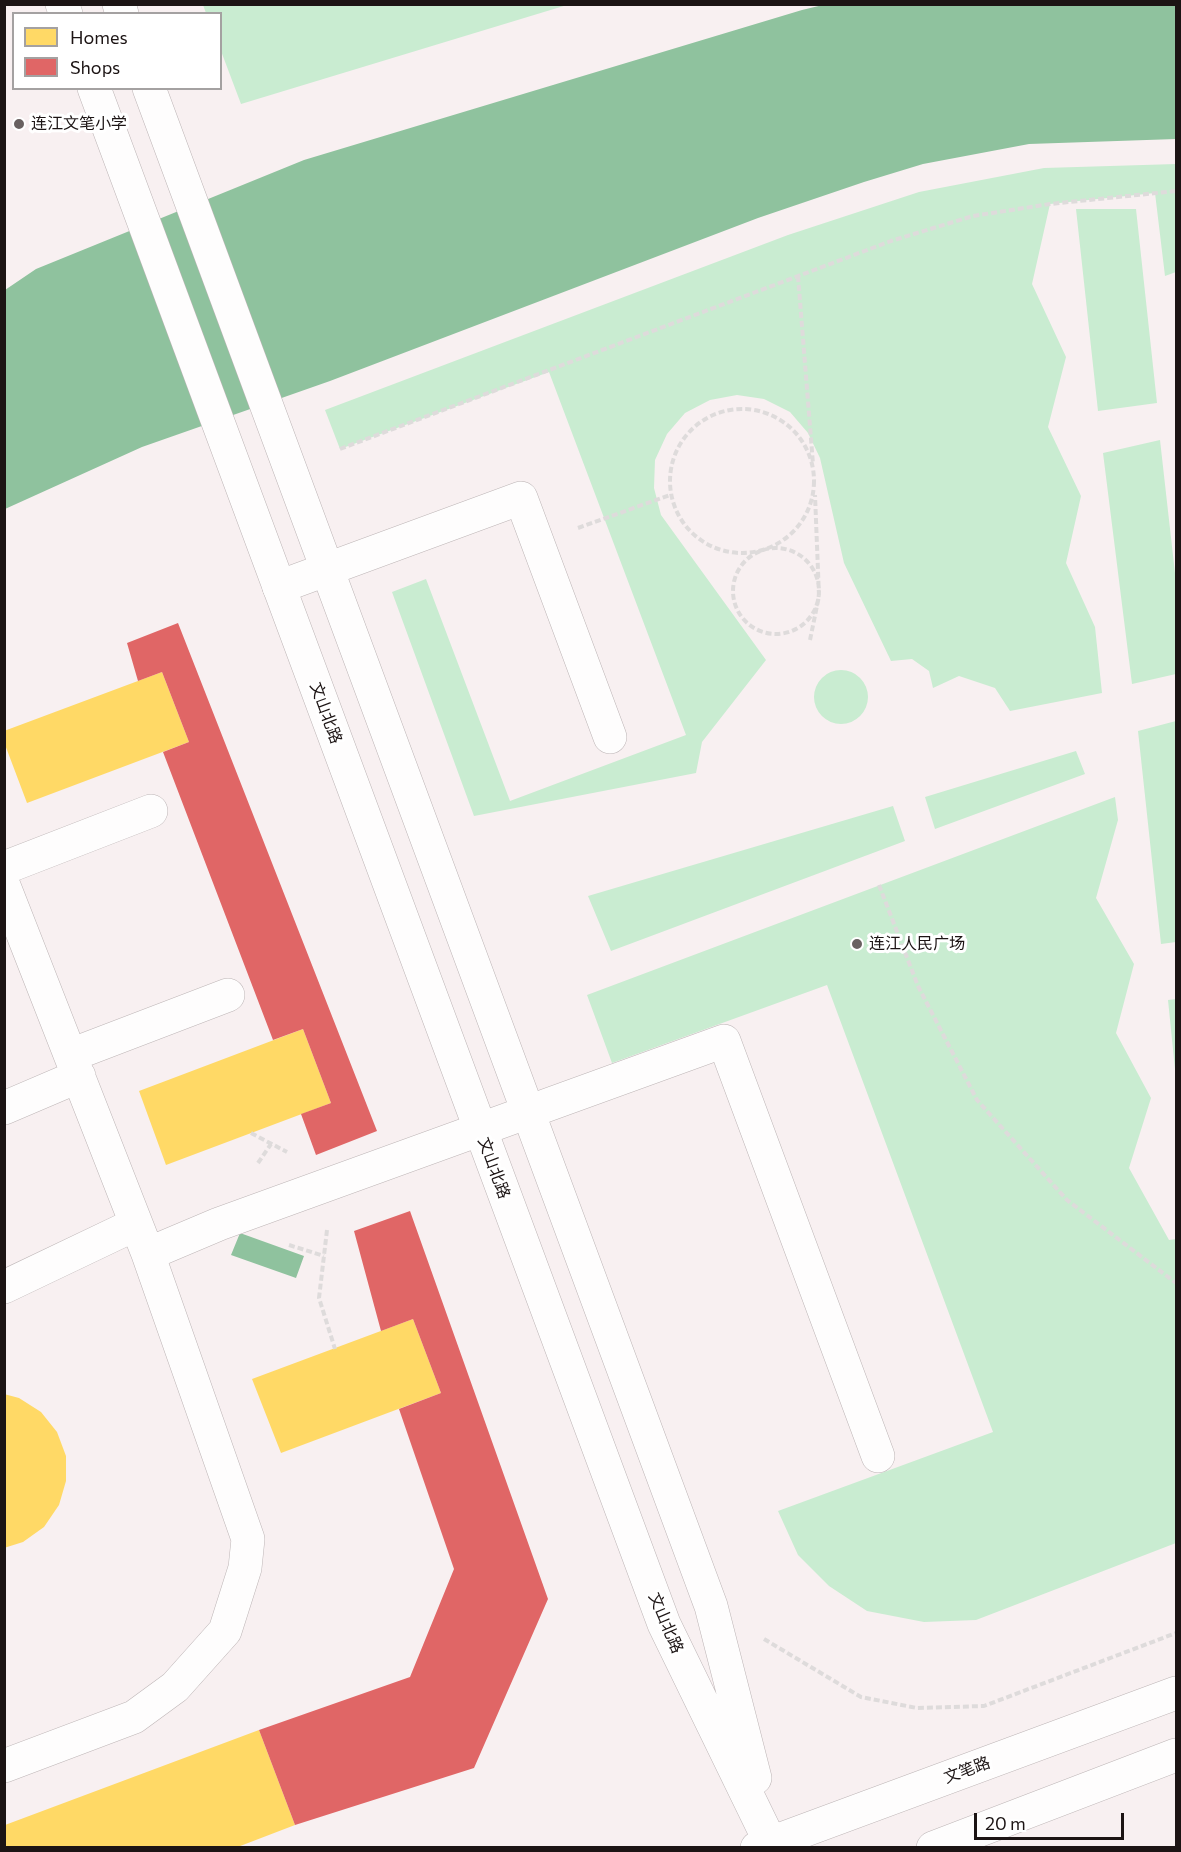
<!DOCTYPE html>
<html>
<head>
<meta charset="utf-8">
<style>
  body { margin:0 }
  #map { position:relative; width:1181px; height:1852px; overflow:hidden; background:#f8f0f1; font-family:Commissioner,sans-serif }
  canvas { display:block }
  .frame { position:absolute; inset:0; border:6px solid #1c1414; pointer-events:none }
  .legend { position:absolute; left:12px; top:12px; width:210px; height:78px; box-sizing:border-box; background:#fff; border:2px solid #a4a1a1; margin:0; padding:8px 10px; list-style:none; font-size:18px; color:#1c1414 }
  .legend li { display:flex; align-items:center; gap:12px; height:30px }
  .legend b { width:30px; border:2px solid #a4a1a1 }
  .scale { position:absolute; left:974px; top:1813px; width:150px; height:27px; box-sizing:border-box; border:3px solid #1c1414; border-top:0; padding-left:8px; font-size:18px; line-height:21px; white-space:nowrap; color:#1c1414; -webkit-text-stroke:4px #fff; paint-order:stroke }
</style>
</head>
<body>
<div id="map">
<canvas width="1181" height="1852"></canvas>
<div class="frame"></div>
<ul class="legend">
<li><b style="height:16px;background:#ffd966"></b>Homes</li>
<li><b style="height:16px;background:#e06666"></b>Shops</li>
</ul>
<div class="scale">20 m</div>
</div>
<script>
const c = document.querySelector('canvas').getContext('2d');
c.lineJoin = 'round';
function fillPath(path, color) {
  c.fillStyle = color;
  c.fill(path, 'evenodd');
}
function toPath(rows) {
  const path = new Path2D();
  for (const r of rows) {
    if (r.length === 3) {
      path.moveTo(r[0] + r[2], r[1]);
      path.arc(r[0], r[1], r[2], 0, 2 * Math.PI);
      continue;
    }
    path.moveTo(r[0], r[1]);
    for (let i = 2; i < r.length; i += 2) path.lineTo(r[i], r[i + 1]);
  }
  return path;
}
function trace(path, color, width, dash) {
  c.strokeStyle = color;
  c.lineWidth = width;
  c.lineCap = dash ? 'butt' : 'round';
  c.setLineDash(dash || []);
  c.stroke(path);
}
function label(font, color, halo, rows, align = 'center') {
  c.font = font + ' Commissioner,"Noto Sans SC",sans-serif';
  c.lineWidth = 6;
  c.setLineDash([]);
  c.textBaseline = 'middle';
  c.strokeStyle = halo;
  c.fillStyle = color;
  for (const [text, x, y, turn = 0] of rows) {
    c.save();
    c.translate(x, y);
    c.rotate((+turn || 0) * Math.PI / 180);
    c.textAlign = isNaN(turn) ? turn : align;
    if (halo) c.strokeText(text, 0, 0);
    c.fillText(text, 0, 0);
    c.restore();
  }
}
const green = toPath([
  [203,5,567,5,241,104,221,51,220,14,206,13],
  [1176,164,1176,272,1165,276,1155,193,1050,204,1032,284,1066,357,1048,427,1081,496,1066,563,1095,627,1102,693,1010,711,995,688,959,676,933,688,929,671,912,659,891,661,844,563,820,458,808,433,790,412,764,399,737,395,710,400,685,413,667,434,655,460,654,488,661,515,766,660,702,742,696,773,474,816,392,592,426,579,510,801,686,735,549,372,340,449,325,410,788,235,919,192,1044,168],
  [1076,209,1136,209,1157,403,1098,411],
  [1160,440,1176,582,1176,674,1132,684,1103,453],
  [841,697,27],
  [1176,721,1176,942,1161,944,1138,731],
  [1076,751,1085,774,935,829,925,797],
  [1115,797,1118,820,1096,898,1134,964,1116,1033,1151,1098,1129,1168,1169,1240,1176,1239,1176,1543,976,1620,924,1622,867,1611,829,1586,798,1555,778,1511,993,1432,827,985,612,1063,587,995],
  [893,806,905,841,611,951,588,896],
  [1176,999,1176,1079,1168,1000]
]);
const water = toPath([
  [827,4,1176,5,1176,139,1029,144,923,164,864,182,758,218,330,381,142,447,5,509,5,290,36,269,304,160,802,10],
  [240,1233,304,1256,296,1278,231,1255]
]);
const homes = toPath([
  [162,672,189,742,27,803,4,742,4,731],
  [303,1029,331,1103,166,1165,139,1091],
  [413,1319,441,1393,281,1453,252,1379],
  [4,1394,19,1398,41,1412,57,1432,66,1456,66,1481,59,1505,44,1527,23,1542,4,1548],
  [259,1730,295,1825,235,1848,5,1848,5,1825]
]);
const shops = toPath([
  [178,623,377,1131,316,1155,301,1114,331,1103,303,1029,273,1040,163,752,189,742,162,672,138,681,127,643],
  [410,1211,548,1599,474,1768,295,1825,259,1730,410,1677,454,1569,399,1409,441,1393,413,1319,381,1331,354,1231]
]);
const path = toPath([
  [798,276,813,464],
  [742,481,72],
  [340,449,891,241,973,216,1050,204,1176,191],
  [578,528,670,495],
  [776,591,43],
  [810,640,819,596,815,495],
  [879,885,918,986,977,1100,1067,1200,1176,1283],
  [251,1133,287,1152],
  [258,1163,271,1144],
  [327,1230,319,1298,335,1349],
  [289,1245,324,1256],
  [764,1639,861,1697,917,1708,984,1706,1176,1633]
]);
const minor = toPath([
  [279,587,521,498,610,737],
  [4,868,151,811],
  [4,886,148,1254,248,1539,245,1568,225,1631,175,1687,134,1717,4,1766],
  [71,1055,228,995],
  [4,1108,79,1076],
  [148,1254,219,1224,724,1041,878,1456],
  [4,1287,136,1224]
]);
const major = toPath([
  [62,4,66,14],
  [119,4,122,14],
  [94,88,664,1624,773,1848],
  [149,88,711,1606,755,1778],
  [757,1848,1176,1693],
  [933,1848,1176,1755]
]);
const markers = [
  [19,124,6,"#696161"],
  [857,944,6,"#696161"]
];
const poiNames = [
  ["连江文笔小学",31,124],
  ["连江人民广场",869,944]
];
const streetNames = [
  ["文山北路",326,713,70],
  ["文山北路",494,1168,70],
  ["文山北路",666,1623,67],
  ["文笔路",967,1770,-20]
];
fillPath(green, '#c9ecd1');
fillPath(water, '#8fc29e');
fillPath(homes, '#ffd966');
fillPath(shops, '#e06666');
trace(minor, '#bdb5b6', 34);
trace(major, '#bdb5b6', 34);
trace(path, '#dedbdb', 4, [6, 3]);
trace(minor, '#fefdfd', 33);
trace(major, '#fefdfd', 33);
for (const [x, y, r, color] of markers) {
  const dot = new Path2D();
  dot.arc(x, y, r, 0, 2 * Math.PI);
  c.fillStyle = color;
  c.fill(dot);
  trace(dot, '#fff', 2);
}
label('16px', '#1c1414', '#fff', poiNames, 'left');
label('16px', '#1c1414', '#fff', streetNames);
</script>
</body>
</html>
